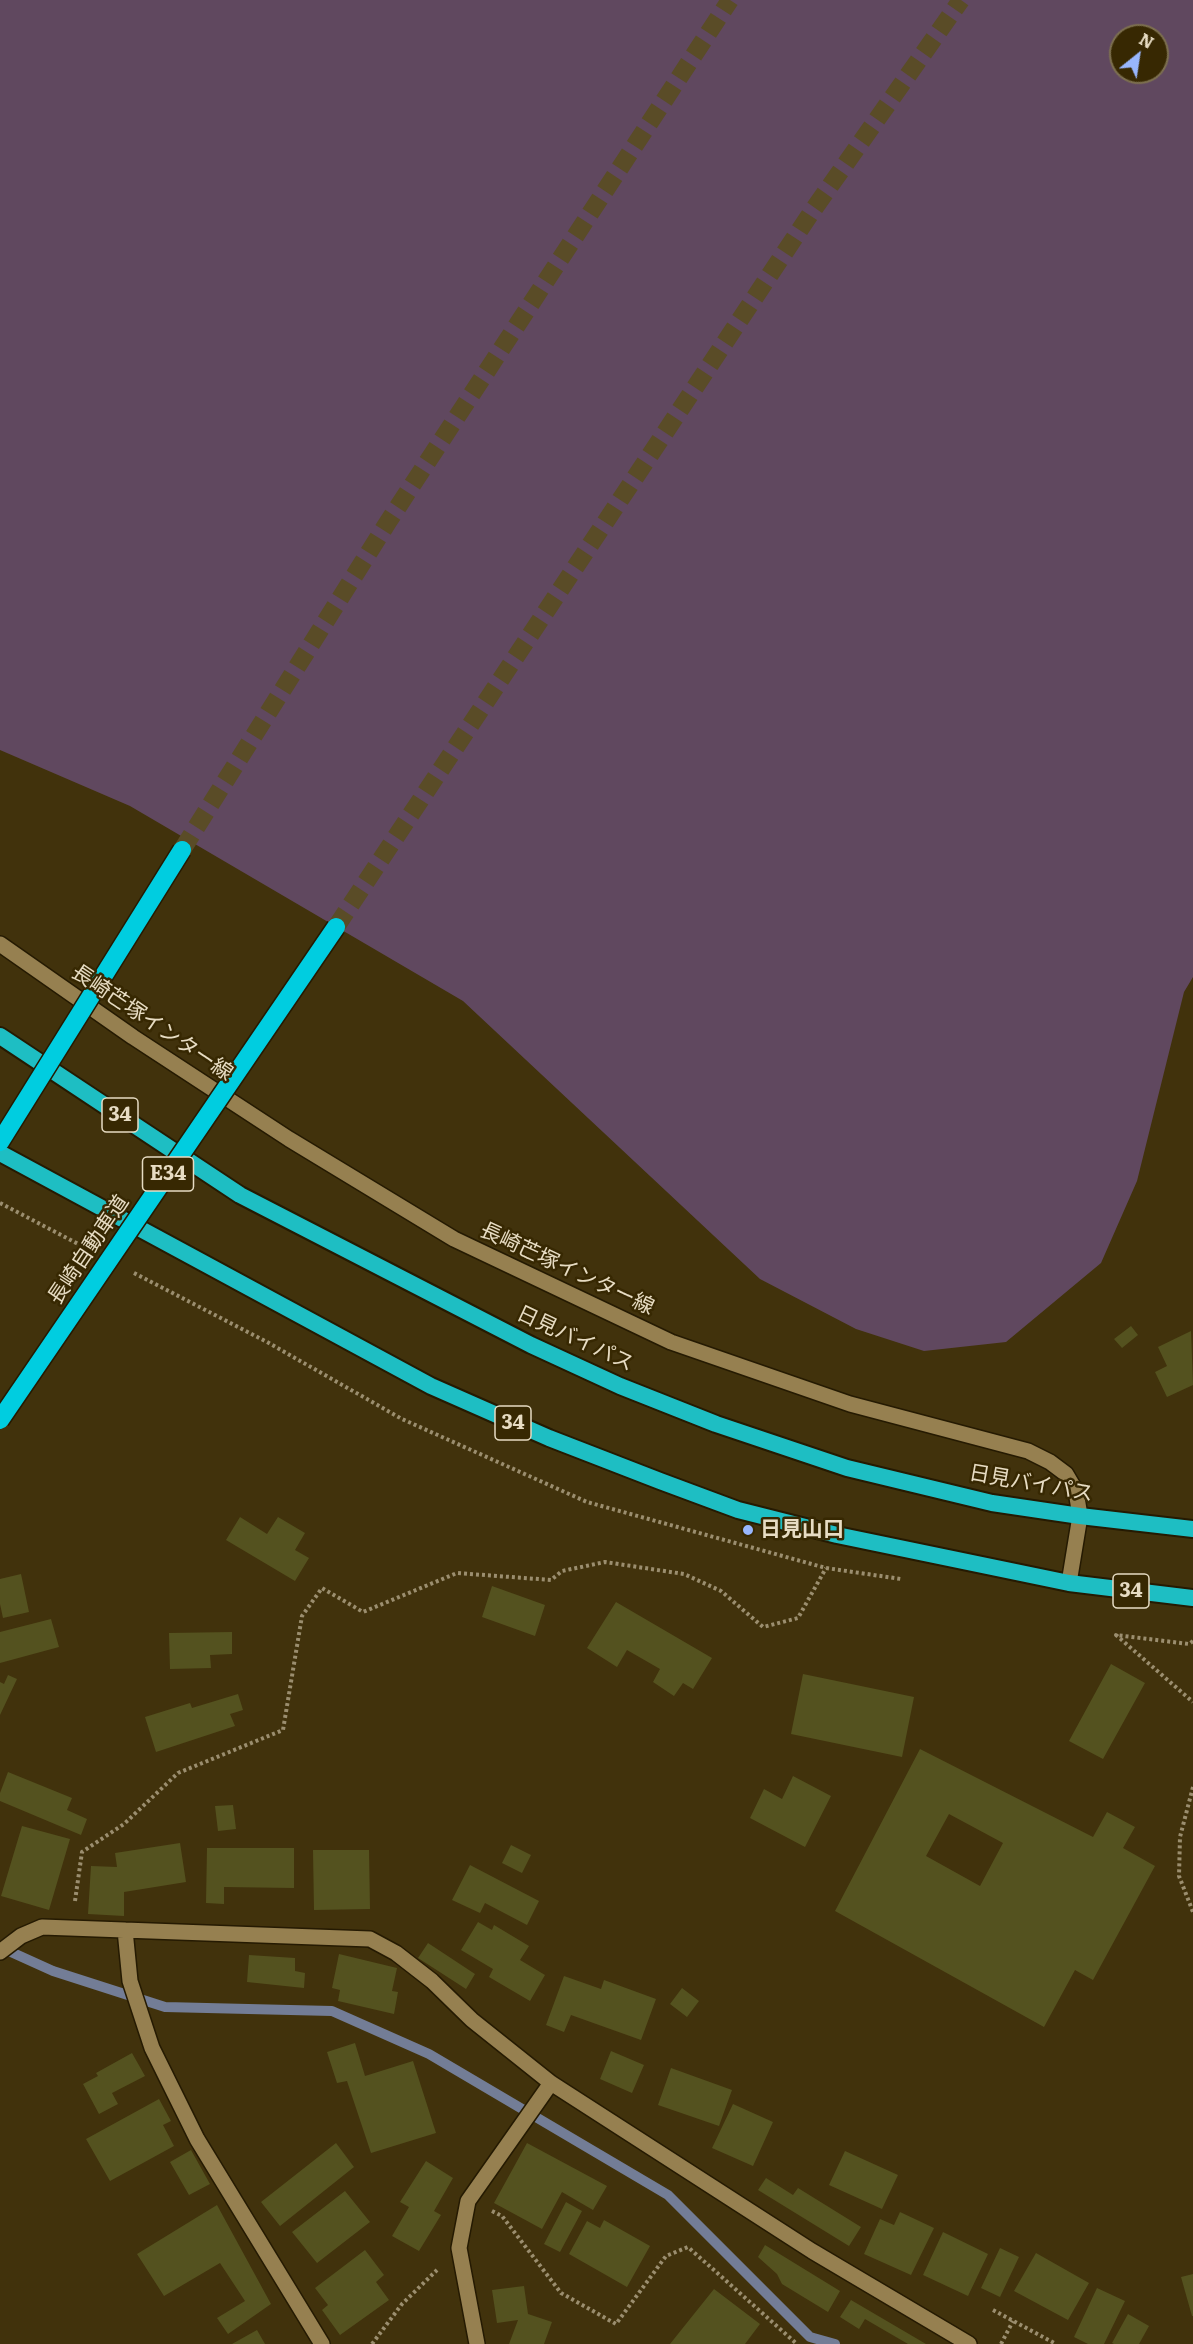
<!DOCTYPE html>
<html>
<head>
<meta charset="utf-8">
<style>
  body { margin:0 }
  #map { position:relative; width:1193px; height:2344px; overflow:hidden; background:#41320c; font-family:Literata,serif }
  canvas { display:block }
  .north { position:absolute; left:1109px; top:24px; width:60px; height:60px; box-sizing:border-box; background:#372802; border:2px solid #7d704f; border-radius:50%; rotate:30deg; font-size:16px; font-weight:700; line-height:24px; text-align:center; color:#e7dcc3 }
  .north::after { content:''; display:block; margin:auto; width:21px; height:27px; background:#98b6fd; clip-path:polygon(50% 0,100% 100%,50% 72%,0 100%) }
</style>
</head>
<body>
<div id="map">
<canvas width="1193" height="2344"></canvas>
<div class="north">N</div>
</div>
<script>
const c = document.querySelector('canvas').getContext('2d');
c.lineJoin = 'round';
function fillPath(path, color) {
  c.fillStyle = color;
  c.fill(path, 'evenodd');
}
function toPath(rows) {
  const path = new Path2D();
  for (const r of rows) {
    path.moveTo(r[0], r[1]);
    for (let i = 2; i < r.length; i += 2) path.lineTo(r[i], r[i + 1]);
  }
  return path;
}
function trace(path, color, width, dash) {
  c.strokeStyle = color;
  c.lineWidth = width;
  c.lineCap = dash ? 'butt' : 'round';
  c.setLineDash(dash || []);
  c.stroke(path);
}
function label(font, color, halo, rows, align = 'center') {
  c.font = font + ' Literata,"Noto Sans JP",serif';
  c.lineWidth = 5;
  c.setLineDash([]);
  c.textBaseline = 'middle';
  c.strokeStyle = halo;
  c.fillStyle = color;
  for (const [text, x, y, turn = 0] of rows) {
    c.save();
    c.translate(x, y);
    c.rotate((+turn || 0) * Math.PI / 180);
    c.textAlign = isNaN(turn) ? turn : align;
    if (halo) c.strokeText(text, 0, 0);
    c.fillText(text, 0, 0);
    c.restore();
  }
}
const green = toPath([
  [0,0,1193,0,1193,977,1184,992,1137,1181,1101,1263,1006,1342,924,1351,856,1329,760,1279,463,1001,130,806,0,750],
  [1121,36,1157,36,1157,72,1121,72]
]);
const stream = toPath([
  [0,1947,53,1971,165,2007,332,2011,429,2054,668,2195,810,2337,835,2344]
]);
const building = toPath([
  [1131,1326,1138,1335,1122,1348,1114,1339],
  [1191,1331,1193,1385,1167,1397,1155,1372,1167,1366,1158,1347],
  [240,1517,267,1534,278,1517,305,1533,295,1550,309,1558,295,1581,226,1540],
  [21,1574,29,1612,3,1618,0,1604,0,1579],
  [492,1586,545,1605,535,1636,482,1617],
  [616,1602,712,1658,693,1689,683,1683,674,1696,653,1682,660,1669,627,1650,617,1667,587,1648],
  [51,1619,59,1647,0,1663,0,1632],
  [232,1632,232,1654,210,1655,211,1668,170,1669,169,1633],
  [1111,1664,1145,1683,1103,1759,1069,1741],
  [803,1674,914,1697,902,1757,791,1734],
  [8,1675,17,1679,0,1715,0,1682,4,1684],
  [238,1694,243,1710,230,1714,235,1726,156,1752,145,1717,190,1703,192,1708],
  [920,1749,1093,1837,1107,1812,1135,1827,1123,1848,1155,1866,1093,1980,1075,1970,1044,2027,835,1911],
  [949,1814,1003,1843,980,1886,926,1856],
  [8,1772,72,1798,67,1810,87,1819,81,1835,0,1801,0,1793],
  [793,1776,831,1796,805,1847,750,1818,764,1789,782,1799],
  [233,1805,236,1829,218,1831,215,1806],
  [22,1826,70,1839,49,1910,1,1896],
  [180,1843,186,1882,124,1892,124,1916,88,1914,91,1866,117,1867,115,1853],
  [511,1845,531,1855,522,1873,502,1863],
  [207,1848,294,1848,294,1888,224,1887,224,1904,206,1903],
  [313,1850,369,1850,370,1909,314,1910],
  [470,1865,539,1901,527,1925,485,1903,480,1913,452,1900],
  [478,1922,492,1930,494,1925,529,1946,520,1960,545,1975,530,2001,489,1977,493,1969,461,1950],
  [428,1943,475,1974,466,1989,418,1958],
  [339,1954,397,1968,392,1991,398,1992,394,2014,338,2001,340,1990,332,1988],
  [249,1955,295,1958,295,1971,305,1973,304,1988,247,1982],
  [564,1976,601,1989,604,1980,656,1999,641,2040,571,2015,564,2032,546,2025],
  [682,1988,699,2001,687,2017,670,2004],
  [355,2043,365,2076,413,2061,436,2133,371,2153,347,2081,337,2083,327,2052],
  [611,2051,644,2065,632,2093,600,2079],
  [132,2053,145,2076,112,2093,118,2104,99,2114,83,2084,98,2076,96,2073],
  [671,2068,732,2090,719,2126,658,2105],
  [159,2099,171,2121,163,2125,174,2146,110,2181,86,2139],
  [733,2104,773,2122,753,2166,712,2148],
  [336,2143,354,2167,280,2226,261,2202],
  [527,2143,607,2186,593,2210,562,2192,542,2229,494,2203],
  [191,2150,210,2184,189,2195,170,2162],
  [845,2151,898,2175,882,2209,829,2185],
  [426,2161,453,2178,434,2211,441,2215,419,2251,392,2236,409,2207,400,2202],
  [766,2178,793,2195,798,2188,861,2227,849,2246,758,2190],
  [345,2191,370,2222,317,2263,292,2232],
  [566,2202,582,2211,560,2252,544,2244],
  [217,2205,271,2304,228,2334,217,2318,245,2301,220,2263,164,2296,137,2254],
  [900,2212,934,2228,911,2275,864,2254,880,2219,894,2225],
  [604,2220,650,2246,627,2287,569,2254,587,2221,600,2228],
  [943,2232,988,2254,968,2296,923,2275],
  [765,2245,840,2291,828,2312,782,2284,777,2274,758,2257],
  [1000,2248,1019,2257,1000,2297,981,2288],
  [365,2250,384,2275,376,2282,389,2300,340,2335,322,2310,328,2305,315,2288],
  [1036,2253,1089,2283,1068,2320,1014,2291],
  [1193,2274,1193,2316,1192,2316,1181,2277],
  [524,2286,528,2314,552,2322,544,2344,509,2344,518,2320,497,2323,492,2290],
  [1097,2288,1125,2301,1104,2344,1088,2344,1074,2337],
  [714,2289,760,2324,745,2344,670,2344],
  [851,2300,926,2344,908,2344,865,2319,859,2329,840,2317],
  [1128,2314,1149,2326,1139,2344,1114,2344,1112,2343],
  [257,2330,265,2344,232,2344]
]);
const motorwayTunnel = toPath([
  [182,850,388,522,730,0],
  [336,927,811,213,961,0]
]);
const path = toPath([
  [0,1203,84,1247],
  [134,1273,267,1342,402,1419,587,1502,826,1568,901,1579],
  [1193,1641,1189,1644,1116,1635,1193,1702],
  [1193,1787,1180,1837,1179,1876,1193,1912],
  [75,1901,82,1852,124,1824,178,1773,283,1730,302,1616,322,1588,363,1612,457,1573,551,1580,562,1571,605,1562,684,1574,721,1591,763,1627,798,1618,826,1568],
  [492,2211,502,2216,561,2293,616,2324,666,2256,688,2247,797,2344],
  [993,2310,1056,2344],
  [372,2344,402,2304,437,2270],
  [1001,2344,1013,2321]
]);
const minor = toPath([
  [125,1930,130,1981,152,2048,197,2139,322,2344],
  [0,1952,21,1936,42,1927,370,1939,396,1953,432,1981,472,2020,551,2083,812,2251,969,2344],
  [477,2344,459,2248,468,2201,551,2083]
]);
const secondary = toPath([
  [0,944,133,1037,289,1139,454,1239,671,1342,850,1404,1028,1451,1050,1462,1066,1474,1076,1491,1080,1516,1069,1583]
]);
const trunk = toPath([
  [0,1036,240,1195,531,1345,620,1386,716,1424,847,1468,992,1503,1080,1516,1193,1529],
  [0,1153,431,1386,549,1438,660,1481,738,1510,837,1535,1069,1583,1193,1598]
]);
const motorwayBridge = toPath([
  [0,1142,182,850],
  [0,1420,336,927]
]);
const markers = [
  [748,1530,6,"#98b6fd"]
];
const shields = [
  [120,1115,36],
  [168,1174,51],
  [513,1423,36],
  [1131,1591,36]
];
const shieldNames = [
  ["34",120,1115],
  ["E34",168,1174],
  ["34",513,1423],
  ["34",1131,1591]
];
const streetNames = [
  ["長崎芒塚インター線",152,1023,34],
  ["長崎自動車道",89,1250,-56],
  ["長崎芒塚インター線",567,1269,25],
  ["日見バイパス",575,1339,25],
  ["日見バイパス",1031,1484,10]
];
const poiNames = [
  ["日見山口",760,1530]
];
fillPath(green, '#60485f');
trace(stream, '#737d96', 10);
fillPath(building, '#54521f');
trace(motorwayTunnel, '#5a4c27', 18, [18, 9]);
trace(minor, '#251a02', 18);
trace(secondary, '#251a02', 18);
trace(trunk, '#251a02', 20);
trace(path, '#9b8e6f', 4, [3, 3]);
trace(minor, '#968050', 15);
trace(secondary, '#968050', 15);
trace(trunk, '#1ebec3', 16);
trace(motorwayBridge, '#251a02', 21, []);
trace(motorwayBridge, '#00cde0', 18);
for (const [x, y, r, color] of markers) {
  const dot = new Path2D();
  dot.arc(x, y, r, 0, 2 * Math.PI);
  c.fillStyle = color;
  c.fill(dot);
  trace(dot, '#372802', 2);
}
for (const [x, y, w] of shields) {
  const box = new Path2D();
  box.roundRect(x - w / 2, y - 17, w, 34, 4.5);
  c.fillStyle = '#372802';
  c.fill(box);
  trace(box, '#e7dcc3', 1.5);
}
label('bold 20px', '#e7dcc3', null, shieldNames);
label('21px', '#e7dcc3', '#372802', streetNames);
label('bold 21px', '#e7dcc3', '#372802', poiNames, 'left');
</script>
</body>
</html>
